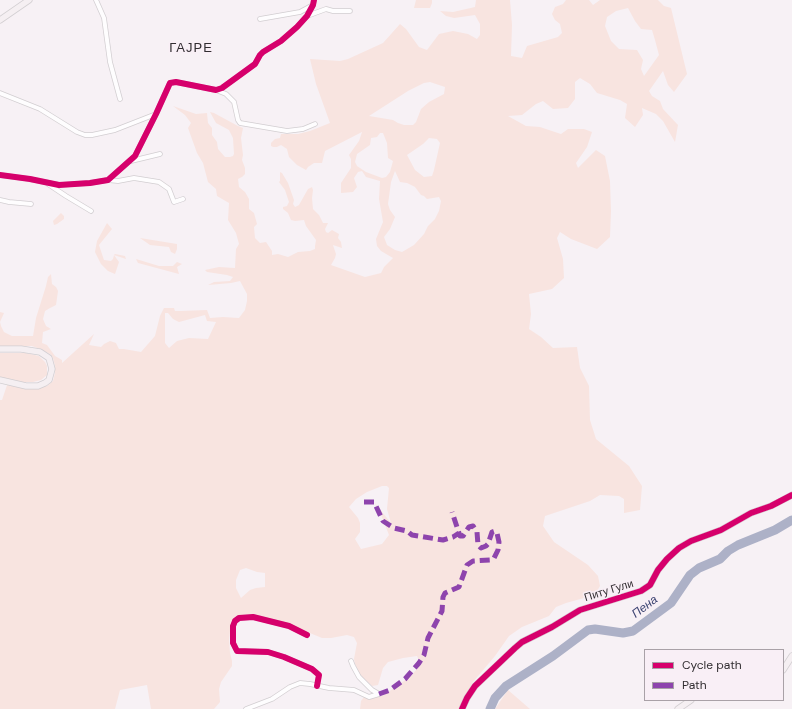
<!DOCTYPE html>
<html>
<head>
<meta charset="utf-8">
<style>
  body { margin:0 }
  #map { position:relative; width:792px; height:709px; overflow:hidden; background:#f7f1f5; font-family:"DM Sans",sans-serif }
  canvas { display:block }
  .legend { position:absolute; left:644px; top:649px; width:140px; height:52px; box-sizing:border-box; background:#f9eff6; border:1px solid #a9a1a7; margin:0; padding:5px 7px; list-style:none; font-size:12px; color:#312d30 }
  .legend li { display:flex; align-items:center; gap:8px; height:20px }
  .legend b { width:20px; border:1px solid #a9a1a7 }
</style>
</head>
<body>
<div id="map">
<canvas width="792" height="709"></canvas>
<ul class="legend">
<li><b style="height:5px;background:#d6006c"></b>Cycle path</li>
<li><b style="height:5px;background:#8e44ad"></b>Path</li>
</ul>
</div>
<script>
const c = document.querySelector('canvas').getContext('2d');
c.lineJoin = 'round';
function fillPath(path, color) {
  c.fillStyle = color;
  c.fill(path, 'evenodd');
}
function toPath(rows) {
  const path = new Path2D();
  for (const r of rows) {
    path.moveTo(r[0], r[1]);
    for (let i = 2; i < r.length; i += 2) path.lineTo(r[i], r[i + 1]);
  }
  return path;
}
function trace(path, color, width, dash) {
  c.strokeStyle = color;
  c.lineWidth = width;
  c.lineCap = dash ? 'butt' : 'round';
  c.setLineDash(dash || []);
  c.stroke(path);
}
function label(font, color, halo, rows, align = 'center') {
  c.font = font + ' "DM Sans",sans-serif';
  c.lineWidth = 3;
  c.setLineDash([]);
  c.textBaseline = 'middle';
  c.strokeStyle = halo;
  c.fillStyle = color;
  for (const [text, x, y, turn = 0] of rows) {
    c.save();
    c.translate(x, y);
    c.rotate((+turn || 0) * Math.PI / 180);
    c.textAlign = isNaN(turn) ? turn : align;
    if (halo) c.strokeText(text, 0, 0);
    c.fillText(text, 0, 0);
    c.restore();
  }
}
const green = toPath([
  [416,0,432,0,432,3,430,8,414,8],
  [476,0,510,0,512,25,511,56,522,58,527,46,558,37,562,33,560,24,555,20,552,14,555,7,563,4,566,0,589,0,593,5,600,0,658,0,664,6,671,8,687,74,674,92,668,85,663,71,649,91,652,96,660,101,663,109,678,125,675,142,663,121,656,114,642,108,643,115,635,127,625,118,627,104,620,100,597,93,590,84,580,78,575,82,575,99,568,108,553,109,543,101,536,104,522,115,508,116,526,126,540,127,561,134,568,129,584,129,592,132,587,147,576,163,578,168,596,150,605,156,610,181,611,211,610,237,597,249,571,239,560,232,557,238,563,259,564,278,552,289,529,294,531,314,529,329,541,337,553,348,577,347,580,368,589,386,590,420,596,439,629,466,642,486,640,510,624,513,624,499,619,496,600,495,590,501,545,516,543,526,554,542,588,565,598,576,600,586,597,591,584,598,566,603,556,607,549,616,522,627,509,636,495,656,473,682,459,709,360,709,361,701,364,697,373,698,384,695,411,676,421,664,417,656,403,658,388,662,383,668,378,685,372,686,360,675,355,664,354,659,357,643,354,637,347,635,331,638,322,638,283,622,264,617,249,614,236,616,231,622,229,640,230,653,232,661,232,666,221,682,219,689,220,702,214,709,151,709,147,685,120,690,115,709,0,709,0,400,2,400,7,385,33,389,47,386,53,381,55,373,55,366,53,358,50,354,40,349,32,346,0,346,0,312,4,313,0,322,1,326,4,332,12,336,33,336,36,318,46,286,48,277,51,274,52,284,56,287,58,291,56,305,50,308,45,311,43,319,46,326,51,329,43,332,42,343,47,345,55,356,62,360,62,363,94,334,89,345,101,347,104,344,110,341,116,343,119,349,124,349,141,352,155,336,160,316,164,308,174,308,175,311,181,311,207,310,210,318,223,317,239,318,245,310,247,301,247,294,240,281,231,283,208,285,214,282,230,281,233,277,227,275,207,272,205,270,219,267,235,268,236,249,239,244,236,233,228,220,229,203,217,196,216,189,208,182,203,163,197,153,188,128,191,123,185,115,173,106,196,114,207,113,208,123,212,128,212,135,217,142,218,149,225,157,230,157,233,156,234,154,233,138,229,130,216,123,210,112,214,113,238,126,243,128,241,138,243,155,242,160,245,168,245,174,242,177,238,179,239,187,245,192,249,199,249,209,254,213,257,224,254,227,255,238,260,243,266,242,272,251,272,255,278,254,288,257,298,252,310,251,315,249,315,246,316,240,306,226,304,220,295,221,291,220,288,213,283,209,283,207,287,206,289,202,285,190,279,182,280,181,280,172,282,173,288,183,294,200,293,204,295,207,299,205,308,189,312,187,313,190,312,198,313,209,319,215,323,223,328,223,325,229,326,232,328,233,332,230,339,234,338,238,341,242,342,248,333,245,336,254,335,258,331,265,365,277,381,273,384,267,393,258,381,251,377,246,376,239,383,222,379,199,380,181,366,177,362,171,358,172,354,178,357,187,353,192,341,193,341,183,351,168,351,159,349,155,359,141,362,132,325,151,322,163,314,163,308,167,306,170,297,165,289,157,287,149,281,145,277,147,273,147,271,146,271,143,275,139,280,138,281,134,298,134,310,131,330,123,316,84,310,59,340,61,348,59,383,43,400,24,406,29,419,47,427,50,439,34,453,31,468,34,477,39,480,35,480,24,475,15,454,18,446,16,440,11,453,12,475,7],
  [628,8,635,21,641,29,652,30,655,40,659,55,644,76,641,69,643,60,637,50,619,49,611,41,605,26,607,17,616,11],
  [430,82,445,87,444,94,429,102,421,109,416,122,413,125,404,125,398,123,393,120,369,116,408,91,424,83],
  [380,133,383,133,387,143,388,158,393,161,390,172,386,177,382,178,366,172,357,166,355,162,357,154,370,145,371,138,377,137],
  [429,138,437,139,440,143,434,170,432,176,424,177,415,170,407,155,423,144],
  [395,171,400,182,407,183,415,187,421,195,424,196,427,199,439,197,441,201,439,211,435,219,428,226,424,234,414,245,402,252,395,250,387,245,384,237,390,229,395,217,390,210,388,204,391,182],
  [165,313,168,313,173,319,179,322,205,315,207,321,216,322,208,339,189,338,177,341,169,348,165,343],
  [382,486,387,486,389,488,387,509,391,523,374,502,380,512,389,535,382,544,361,549,355,539,360,532,360,523,358,518,349,507,356,499,367,492],
  [246,568,257,572,265,573,265,587,256,588,250,590,241,598,236,588,236,580,240,570],
  [61,213,64,216,64,219,57,224,54,225,53,221],
  [107,223,112,229,99,245,104,260,111,261,113,259,114,255,115,254,125,256,126,259,114,255,119,262,115,274,108,271,101,264,95,252,97,241],
  [140,238,177,244,177,249,175,254,171,252,169,247,150,245],
  [136,259,159,266,173,266,177,262,182,264,177,267,179,274,138,263],
  [0,353,26,353,39,356,45,362,47,366,47,375,41,380,33,382,19,382,0,378],
  [508,690,530,709,495,709]
]);
const river = toPath([
  [490,709,495,698,506,686,553,656,588,630,595,629,623,633,633,631,671,603,690,575,699,568,720,559,728,551,738,545,775,530,792,520]
]);
const street = toPath([
  [96,0,104,18,110,62,120,99],
  [307,16,326,9,333,11,350,11],
  [260,19,300,12,313,5],
  [216,90,226,94,234,102,238,120,240,123,287,131,303,129,315,124],
  [0,93,40,109,77,132,85,135,92,135,115,130,156,114],
  [131,161,160,154],
  [0,175,30,179,59,185,90,183,108,180,135,156,156,114,170,83,176,82,216,90,222,88,255,64,260,55,263,52,281,41,297,27,307,16,313,5,314,0],
  [108,180,118,181,134,178,159,182,169,189,174,202,183,199],
  [48,184,66,196,91,211],
  [0,200,9,202,31,204],
  [307,635,289,626,253,617,239,618,235,621,233,626,233,643,237,651,268,652,284,657,312,669,319,675,317,686],
  [351,661,353,666,359,677,372,690,379,694],
  [246,709,272,699,290,687,300,683,310,684,329,688,354,690,369,697,379,694]
]);
const secondary = toPath([
  [0,20,29,0],
  [0,349,21,349,40,352,49,358,52,369,49,380,45,383,38,386,26,386,0,380],
  [783,670,792,656],
  [462,709,467,698,475,686,515,648,522,642,552,627,580,610,641,591,650,585,658,570,667,559,679,548,691,541,721,530,751,513,771,506,792,495],
  [678,709,691,700]
]);
const quiet = toPath([
  [364,502,374,502,383,521,394,528,407,531,412,535,443,540,453,537,459,533],
  [379,694,390,690,405,679,419,663,424,655,428,638,442,611,443,597,445,593,459,587,467,565,473,561,490,560,494,558,498,550,499,542,497,533,495,531,492,532,488,544,486,546,481,548,478,545,477,532,473,526,469,527,463,536,460,536,452,512]
]);
const cycleway = toPath([
  [0,175,30,179,59,185,90,183,108,180,135,156,156,114,170,83,176,82,216,90,222,88,255,64,260,55,263,52,281,41,297,27,307,16,313,5,314,0],
  [307,635,289,626,253,617,239,618,235,621,233,626,233,643,237,651,268,652,284,657,312,669,319,675,317,686],
  [462,709,467,698,475,686,515,648,522,642,552,627,580,610,641,591,650,585,658,570,667,559,679,548,691,541,721,530,751,513,771,506,792,495]
]);
const streetNames = [
  ["Питу Гули",609,591,-17]
];
const waterNames = [
  ["Пена",645,607,-37]
];
const quarterNames = [
  ["ГАЈРЕ",191,49]
];
fillPath(green, '#f8e4e0');
trace(river, '#adb1c7', 9);
trace(street, '#d2ced1', 5.5);
trace(secondary, '#d2ced1', 7);
trace(street, '#fefdfe', 4);
trace(secondary, '#f5eff2', 5.5);
trace(quiet, '#8e44ad', 5, [10, 5]);
trace(cycleway, '#d6006c', 6);
label('11px', '#312d30', '#f9eff6', streetNames);
label('italic 12px', '#3b4571', '#f9eff6', waterNames);
c.letterSpacing = '1px';
label('13px', '#312d30', '#f9eff6', quarterNames);
c.letterSpacing = '0px';
</script>
</body>
</html>
